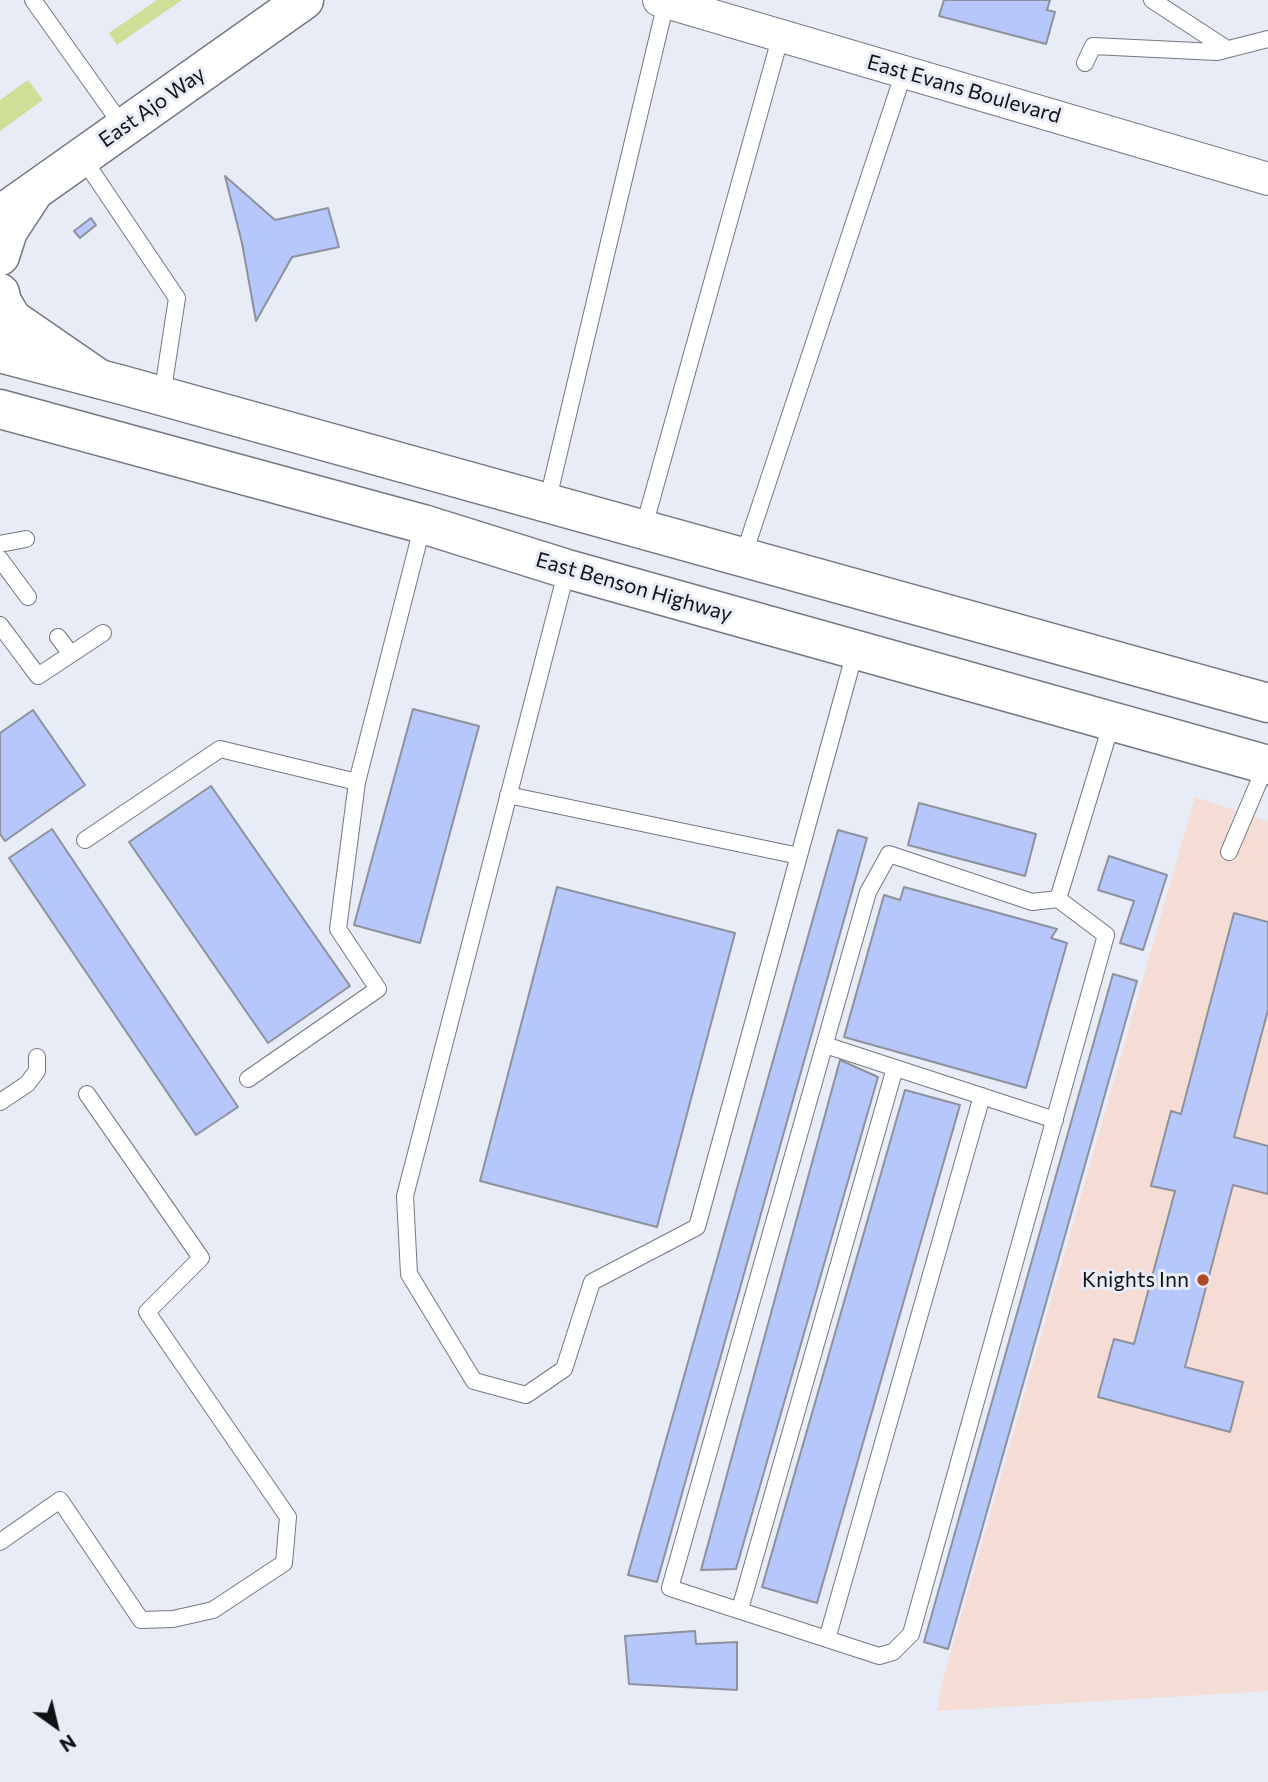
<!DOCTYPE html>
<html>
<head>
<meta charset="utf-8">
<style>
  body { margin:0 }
  #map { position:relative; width:1268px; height:1782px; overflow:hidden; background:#e7ecf7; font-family:Commissioner,sans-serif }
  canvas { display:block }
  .north { position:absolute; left:21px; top:1691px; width:70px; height:70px; -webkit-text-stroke:5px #e7ecf7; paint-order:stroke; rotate:146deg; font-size:19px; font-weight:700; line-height:28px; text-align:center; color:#101115 }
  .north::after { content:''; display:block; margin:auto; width:24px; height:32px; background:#101115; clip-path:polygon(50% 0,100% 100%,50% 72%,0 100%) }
</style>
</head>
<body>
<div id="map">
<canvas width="1268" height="1782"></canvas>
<div class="north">N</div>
</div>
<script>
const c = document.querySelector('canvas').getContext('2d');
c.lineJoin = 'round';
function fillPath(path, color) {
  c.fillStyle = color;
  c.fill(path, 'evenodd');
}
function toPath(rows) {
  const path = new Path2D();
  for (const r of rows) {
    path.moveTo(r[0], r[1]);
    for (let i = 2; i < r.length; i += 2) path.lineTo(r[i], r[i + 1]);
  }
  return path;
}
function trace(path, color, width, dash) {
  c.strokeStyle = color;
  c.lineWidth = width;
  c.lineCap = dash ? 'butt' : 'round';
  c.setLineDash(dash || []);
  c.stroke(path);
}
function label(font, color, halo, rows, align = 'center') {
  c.font = font + ' Commissioner,sans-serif';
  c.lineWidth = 6;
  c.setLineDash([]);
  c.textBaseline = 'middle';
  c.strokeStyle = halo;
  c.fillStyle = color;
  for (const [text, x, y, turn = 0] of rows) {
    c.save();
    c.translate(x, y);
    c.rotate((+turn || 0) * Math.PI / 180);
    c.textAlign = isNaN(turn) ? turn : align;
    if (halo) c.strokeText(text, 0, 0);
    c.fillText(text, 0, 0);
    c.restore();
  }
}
const commercial = toPath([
  [1195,797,1268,821,1268,1691,937,1711,943,1679]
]);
const green = toPath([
  [157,0,182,0,117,45,109,33],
  [28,80,43,100,0,131,0,100]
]);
const building = toPath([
  [944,0,1050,0,1047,10,1055,12,1046,44,939,16,944,0],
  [225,176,275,220,328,208,339,247,292,257,256,321,242,243,225,176],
  [91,218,96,225,80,238,74,231,91,218],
  [413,709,479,726,420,943,354,925,413,709],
  [33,710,85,785,5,841,0,834,0,733,33,710],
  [211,786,350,986,268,1043,129,842,211,786],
  [919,803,1036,834,1025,876,908,845,919,803],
  [52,829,238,1107,196,1135,9,858,52,829],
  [838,830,867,838,657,1582,628,1575,838,830],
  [1109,856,1167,875,1143,950,1120,943,1134,901,1098,890,1109,856],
  [557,887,735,933,657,1227,480,1181,557,887],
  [904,887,1057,929,1051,938,1067,943,1026,1088,844,1037,884,895,900,900,904,887],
  [1234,913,1268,922,1268,1010,1234,1137,1268,1146,1268,1194,1233,1185,1185,1367,1243,1382,1230,1432,1098,1397,1114,1339,1134,1344,1175,1191,1151,1186,1171,1111,1181,1114,1234,913],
  [1113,974,1137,981,948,1649,924,1642,1113,974],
  [840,1060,878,1077,736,1569,701,1570,840,1060],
  [905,1090,960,1105,817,1603,762,1587,905,1090],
  [695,1631,696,1644,737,1642,737,1690,629,1684,625,1636,695,1631]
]);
const service = toPath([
  [33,0,124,128],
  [1152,0,1227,49],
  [1085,63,1093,46,1217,52,1268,39],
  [82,157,177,298,162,396],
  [547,503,666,2],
  [643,530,781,35],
  [0,544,26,539],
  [743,557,904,72],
  [0,559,28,597],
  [567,569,405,1196,409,1274,474,1381,526,1395,564,1369,592,1282,697,1227,856,648],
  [0,625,38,676,103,633],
  [58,637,71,654],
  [508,795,799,856],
  [85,840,220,749,357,782,423,524],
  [1229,852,1266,765],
  [1058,899,1106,935,911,1634,893,1652,879,1656,670,1588,868,892,889,854,1032,902,1058,899,1112,722],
  [825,1045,1055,1120],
  [248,1079,378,989,338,929,357,782],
  [0,1102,27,1084,37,1071,37,1057],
  [0,1542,60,1500,141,1620,173,1619,213,1610,284,1563,288,1517,147,1312,201,1258,87,1094],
  [740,1609,895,1068],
  [827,1639,982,1096]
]);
const minor = toPath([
  [659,0,1268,179]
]);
const secondary = toPath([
  [0,353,122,385,1268,703],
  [0,409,423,524,567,569,1268,765]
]);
const primary = toPath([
  [0,215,304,0],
  [0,256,8,231,31,196],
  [0,293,2,302,12,319,99,379]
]);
const markers = [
  [1203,1280,7,"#b14926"]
];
const streetNames = [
  ["East Evans Boulevard",964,89,16],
  ["East Ajo Way",152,107,-35],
  ["East Benson Highway",634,587,16]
];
const poiNames = [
  ["Knights Inn",1189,1280]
];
fillPath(commercial, '#f5dcd4');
fillPath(green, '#cedf98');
fillPath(building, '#b6c8fb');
trace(building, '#8d919b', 2);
trace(service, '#737781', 18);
trace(minor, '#737781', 34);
trace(secondary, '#737781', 41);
trace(primary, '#737781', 41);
trace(service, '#fff', 16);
trace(minor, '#fff', 32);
trace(secondary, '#fff', 38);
trace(primary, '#fff', 38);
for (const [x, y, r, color] of markers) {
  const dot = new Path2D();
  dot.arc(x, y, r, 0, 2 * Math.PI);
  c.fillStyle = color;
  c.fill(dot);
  trace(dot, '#e7ecf7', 2.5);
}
label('21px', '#101115', '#e7ecf7', streetNames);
label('21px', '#101115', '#e7ecf7', poiNames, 'right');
</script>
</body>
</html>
